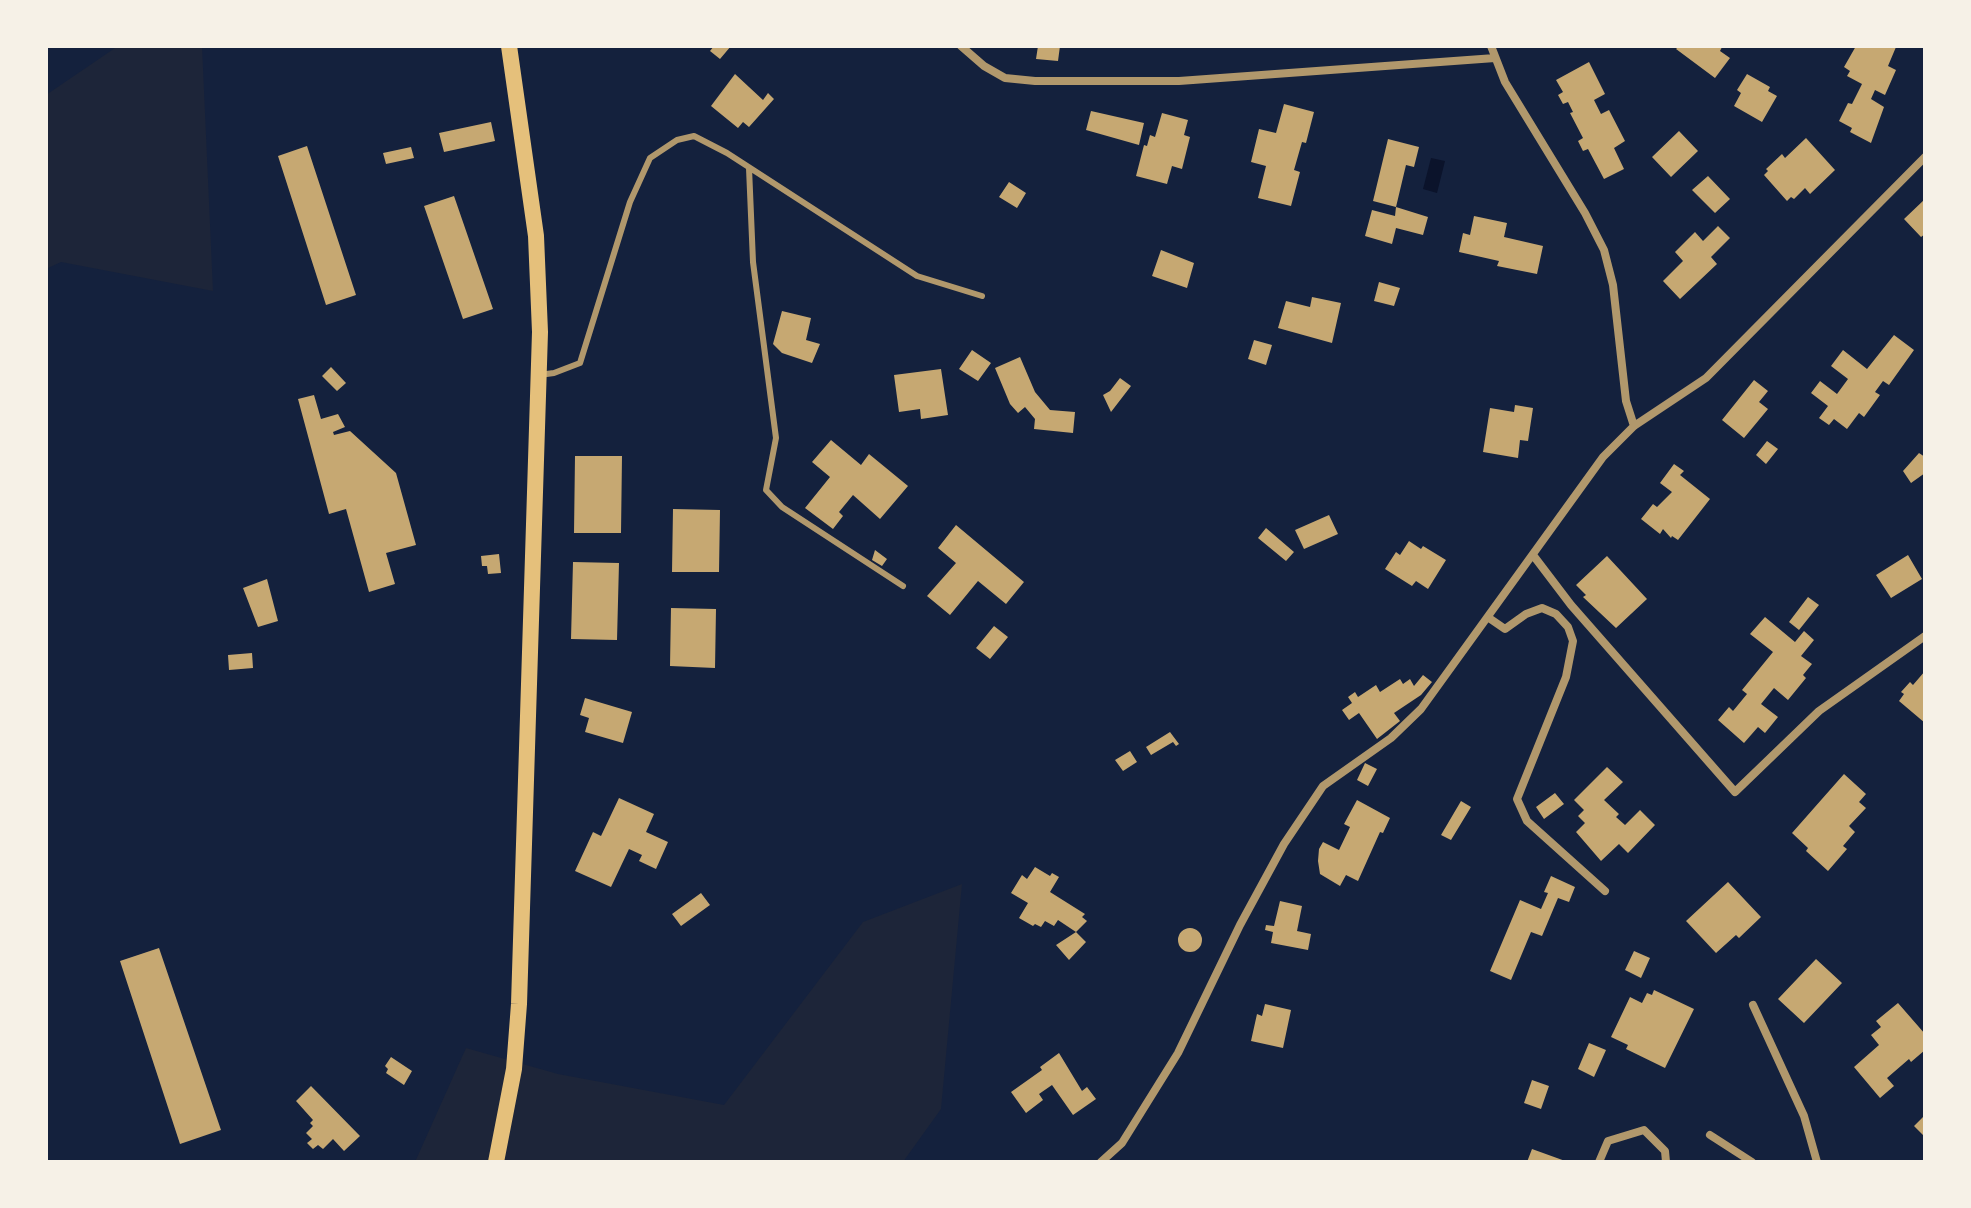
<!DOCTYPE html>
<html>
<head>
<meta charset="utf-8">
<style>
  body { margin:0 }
  #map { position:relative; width:1971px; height:1208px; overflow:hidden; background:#14213d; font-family:"Alegreya Sans",sans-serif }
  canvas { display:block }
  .frame { position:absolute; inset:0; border:48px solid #f6f1e7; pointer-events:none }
</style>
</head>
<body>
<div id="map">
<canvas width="1971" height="1208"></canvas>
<div class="frame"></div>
</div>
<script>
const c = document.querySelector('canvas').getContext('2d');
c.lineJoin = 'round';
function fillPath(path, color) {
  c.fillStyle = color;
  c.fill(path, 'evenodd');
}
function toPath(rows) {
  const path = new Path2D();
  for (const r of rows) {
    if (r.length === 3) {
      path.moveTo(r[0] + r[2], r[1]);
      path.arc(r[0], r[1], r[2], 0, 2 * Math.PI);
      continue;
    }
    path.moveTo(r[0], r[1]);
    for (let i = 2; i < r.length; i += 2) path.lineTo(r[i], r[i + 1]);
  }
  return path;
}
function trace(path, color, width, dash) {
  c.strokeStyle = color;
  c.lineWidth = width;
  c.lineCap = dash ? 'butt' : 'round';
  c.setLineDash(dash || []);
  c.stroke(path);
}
const green = toPath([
  [118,46,202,46,213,291,61,262,46,269,46,95],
  [962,884,941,1109,903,1162,415,1162,466,1048,558,1074,724,1105,863,922]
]);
const water = toPath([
  [1431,158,1445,161,1437,193,1423,189]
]);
const building = toPath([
  [714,46,731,46,720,59,710,51],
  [1038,46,1060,46,1058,61,1036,59],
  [1679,46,1721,46,1722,47,1720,51,1730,58,1715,78,1676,49],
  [1856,46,1896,47,1888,66,1896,70,1885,95,1875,90,1871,99,1884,107,1871,143,1850,132,1852,128,1839,121,1848,103,1852,104,1862,84,1847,76,1850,71,1844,67],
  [1589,62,1605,94,1594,100,1601,114,1609,110,1625,141,1614,148,1624,169,1604,179,1588,149,1583,151,1578,141,1583,138,1570,113,1573,112,1568,102,1563,104,1558,95,1563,92,1556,80],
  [735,74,763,100,768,93,774,99,749,127,743,122,738,128,711,106],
  [1747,74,1770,87,1768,91,1777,96,1762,122,1734,106,1741,93,1737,90],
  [1284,104,1314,112,1306,143,1302,142,1294,170,1300,172,1291,206,1258,198,1266,166,1251,162,1259,129,1276,133],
  [1091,111,1144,123,1139,145,1086,130],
  [1162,113,1188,120,1184,135,1190,137,1182,169,1172,166,1167,184,1136,176,1144,145,1147,146,1150,135,1155,137],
  [491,122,495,141,444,152,439,133],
  [1679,131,1698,151,1671,177,1652,157],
  [1806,138,1835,170,1810,194,1805,188,1794,199,1791,197,1787,201,1764,175,1768,171,1766,169,1782,154,1785,158],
  [1388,139,1419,147,1414,167,1406,165,1396,207,1373,201],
  [307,146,356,295,326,305,278,156],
  [411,147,414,158,386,164,383,153],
  [1708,176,1730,199,1715,213,1692,190],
  [1009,182,1026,193,1017,208,999,197],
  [454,196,493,309,463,319,424,206],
  [1925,199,1925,234,1921,237,1904,219],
  [1396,207,1428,217,1423,235,1396,228,1392,244,1365,236,1372,210,1395,216],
  [1474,216,1507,223,1504,237,1543,246,1537,274,1497,266,1499,261,1459,252,1463,233,1470,235],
  [1718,226,1730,238,1711,257,1717,264,1680,299,1663,281,1683,261,1675,252,1695,232,1703,241],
  [1161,250,1194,263,1187,288,1152,276],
  [1379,282,1400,288,1394,306,1374,301],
  [1312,297,1341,303,1332,343,1278,328,1286,301,1310,307],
  [782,311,811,318,806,340,820,344,812,363,782,353,773,344],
  [1894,335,1914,350,1889,385,1883,381,1875,392,1880,395,1864,417,1859,413,1847,429,1834,419,1829,425,1819,418,1828,406,1811,393,1820,381,1837,394,1848,379,1831,366,1843,350,1867,369],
  [1254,340,1272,345,1266,365,1248,359],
  [972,350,991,363,978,381,959,369],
  [1020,357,1035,392,1050,410,1075,412,1073,433,1034,429,1035,419,1025,407,1018,413,1010,404,995,368],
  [331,367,346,383,337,391,322,376],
  [941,369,948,415,921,419,920,409,899,412,894,375],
  [1120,378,1131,386,1111,412,1103,395,1110,391],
  [1754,380,1768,391,1759,402,1768,409,1744,438,1722,420],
  [314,395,321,419,338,414,345,427,333,432,334,435,350,431,396,473,416,545,386,553,395,584,369,592,346,509,329,514,298,399],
  [1515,405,1533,408,1528,441,1520,440,1518,458,1483,452,1490,408,1514,412],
  [831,440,861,465,869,454,908,486,880,519,853,495,839,512,843,516,833,529,805,508,830,477,812,462],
  [1767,441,1778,449,1766,464,1756,455],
  [1919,453,1925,457,1925,473,1911,483,1903,471],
  [575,456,622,456,621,533,574,533],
  [1674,464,1684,471,1680,475,1710,499,1678,540,1672,536,1671,538,1663,529,1660,534,1641,519,1653,504,1657,507,1672,492,1660,483],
  [673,509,720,510,719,572,672,572],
  [1329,515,1338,534,1304,549,1295,530],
  [956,525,1024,582,1006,604,978,581,950,615,927,596,956,563,938,548],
  [1266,528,1294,552,1286,561,1258,538],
  [1409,541,1421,549,1423,546,1446,560,1428,589,1416,581,1412,586,1385,569,1396,552,1400,555],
  [875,550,887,559,882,566,872,560],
  [499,554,501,573,488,574,487,566,482,566,481,556],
  [1908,555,1922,579,1891,598,1876,575],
  [1607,556,1647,599,1616,628,1583,597,1586,595,1576,585],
  [573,562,619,563,617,640,571,639],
  [267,579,278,621,258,627,243,588],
  [1808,597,1819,605,1799,630,1789,622],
  [671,608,716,609,715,668,670,666],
  [1765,617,1795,642,1804,631,1814,640,1801,656,1812,664,1803,675,1806,678,1788,700,1774,688,1761,704,1778,717,1765,733,1758,727,1744,743,1718,720,1729,707,1733,711,1747,694,1742,690,1773,652,1750,634],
  [994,626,1008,637,990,659,976,648],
  [252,653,253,668,229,670,228,655],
  [1925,671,1925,723,1899,701,1904,694,1901,692,1910,682,1913,685],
  [1423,675,1432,682,1421,695,1394,713,1400,721,1377,739,1359,713,1349,720,1342,710,1352,703,1348,697,1355,692,1358,697,1376,685,1380,692,1400,679,1403,684,1410,679,1414,686],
  [585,698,632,712,623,743,585,732,589,718,580,715],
  [1170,732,1179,744,1176,746,1173,742,1151,755,1146,747],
  [1130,751,1137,762,1123,771,1115,760],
  [1365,763,1377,769,1368,786,1357,780],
  [1607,767,1623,782,1604,800,1619,814,1616,817,1625,825,1640,810,1655,825,1628,853,1619,844,1601,861,1576,832,1585,823,1578,816,1584,810,1574,800],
  [1844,774,1866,794,1859,802,1866,808,1849,826,1855,832,1843,846,1847,849,1828,871,1806,851,1808,848,1792,833],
  [1555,793,1564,804,1544,819,1536,807],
  [619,798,654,814,646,832,668,842,656,869,639,861,642,855,629,849,611,887,575,871,593,832,601,836],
  [1357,800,1390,818,1383,833,1380,832,1358,881,1346,875,1340,886,1320,874,1318,861,1319,849,1323,842,1339,850,1350,827,1344,824],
  [1461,801,1471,807,1451,840,1441,835],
  [1035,867,1050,876,1052,873,1059,877,1050,892,1085,914,1082,917,1087,921,1076,932,1058,920,1054,926,1045,921,1041,927,1035,924,1033,926,1019,918,1028,903,1011,893,1022,875,1027,879],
  [1551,876,1575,887,1569,902,1558,898,1542,936,1531,932,1511,980,1490,971,1520,900,1541,909,1548,893,1544,892],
  [1728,882,1761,917,1739,938,1736,935,1716,953,1686,921],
  [701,893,710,905,681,926,672,914],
  [1280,901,1302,906,1297,931,1311,934,1308,950,1271,943,1273,932,1265,930,1266,925,1274,926],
  [1190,940,12],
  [1076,932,1086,942,1069,960,1056,945],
  [159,948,221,1130,180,1144,120,961],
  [1634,951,1650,958,1641,978,1625,970],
  [1816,959,1842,983,1804,1023,1778,999],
  [1654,990,1694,1009,1665,1068,1626,1049,1628,1045,1611,1037,1630,997,1642,1003,1647,993,1652,995],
  [1898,1003,1925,1034,1925,1050,1911,1062,1909,1059,1887,1078,1894,1086,1880,1098,1854,1067,1879,1045,1871,1035,1881,1027,1876,1021],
  [1265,1004,1291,1010,1283,1048,1251,1041,1257,1014,1262,1016],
  [1589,1043,1606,1050,1594,1077,1578,1069],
  [1059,1053,1082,1091,1087,1087,1096,1099,1073,1115,1052,1085,1039,1094,1043,1100,1026,1113,1011,1092,1042,1070,1040,1067],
  [391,1057,412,1071,404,1085,386,1073,388,1069,385,1066],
  [1532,1080,1549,1086,1541,1109,1524,1103],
  [311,1086,360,1136,344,1151,333,1139,323,1149,318,1145,313,1149,307,1143,312,1139,306,1133,313,1126,310,1123,313,1120,296,1101],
  [1923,1117,1925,1119,1923,1135,1914,1126],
  [1532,1149,1568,1162,1527,1162]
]);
const service = toPath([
  [749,168,753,262,776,438,766,490,782,507,903,586],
  [539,375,554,373,580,363,630,202,650,158,677,140,694,136,727,153,917,276,982,296]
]);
const minor = toPath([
  [961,46,984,66,1005,78,1035,81,1179,81,1495,58],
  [1491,46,1505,82,1585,213,1604,250,1613,285,1626,401,1634,426],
  [1533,555,1571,605,1735,792,1819,711,1925,636],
  [1489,618,1505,629,1526,614,1542,608,1556,614,1568,627,1573,641,1566,677,1517,799,1527,821,1605,891],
  [1753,1005,1804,1116,1817,1162],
  [1710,1135,1752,1162],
  [1101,1162,1122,1143,1178,1053,1240,925,1284,844,1323,786,1391,738,1421,709,1603,457,1634,426,1706,378,1925,157],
  [1599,1162,1608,1141,1644,1130,1665,1151,1666,1162]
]);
const secondary = toPath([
  [496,1162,514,1069,519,1004,540,332,536,236,509,46]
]);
fillPath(green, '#1d2539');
fillPath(water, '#0b132b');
fillPath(building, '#c6a872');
trace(service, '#b1986c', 6);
trace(minor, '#b1986c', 8);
trace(secondary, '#e5c07b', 16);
</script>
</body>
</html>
